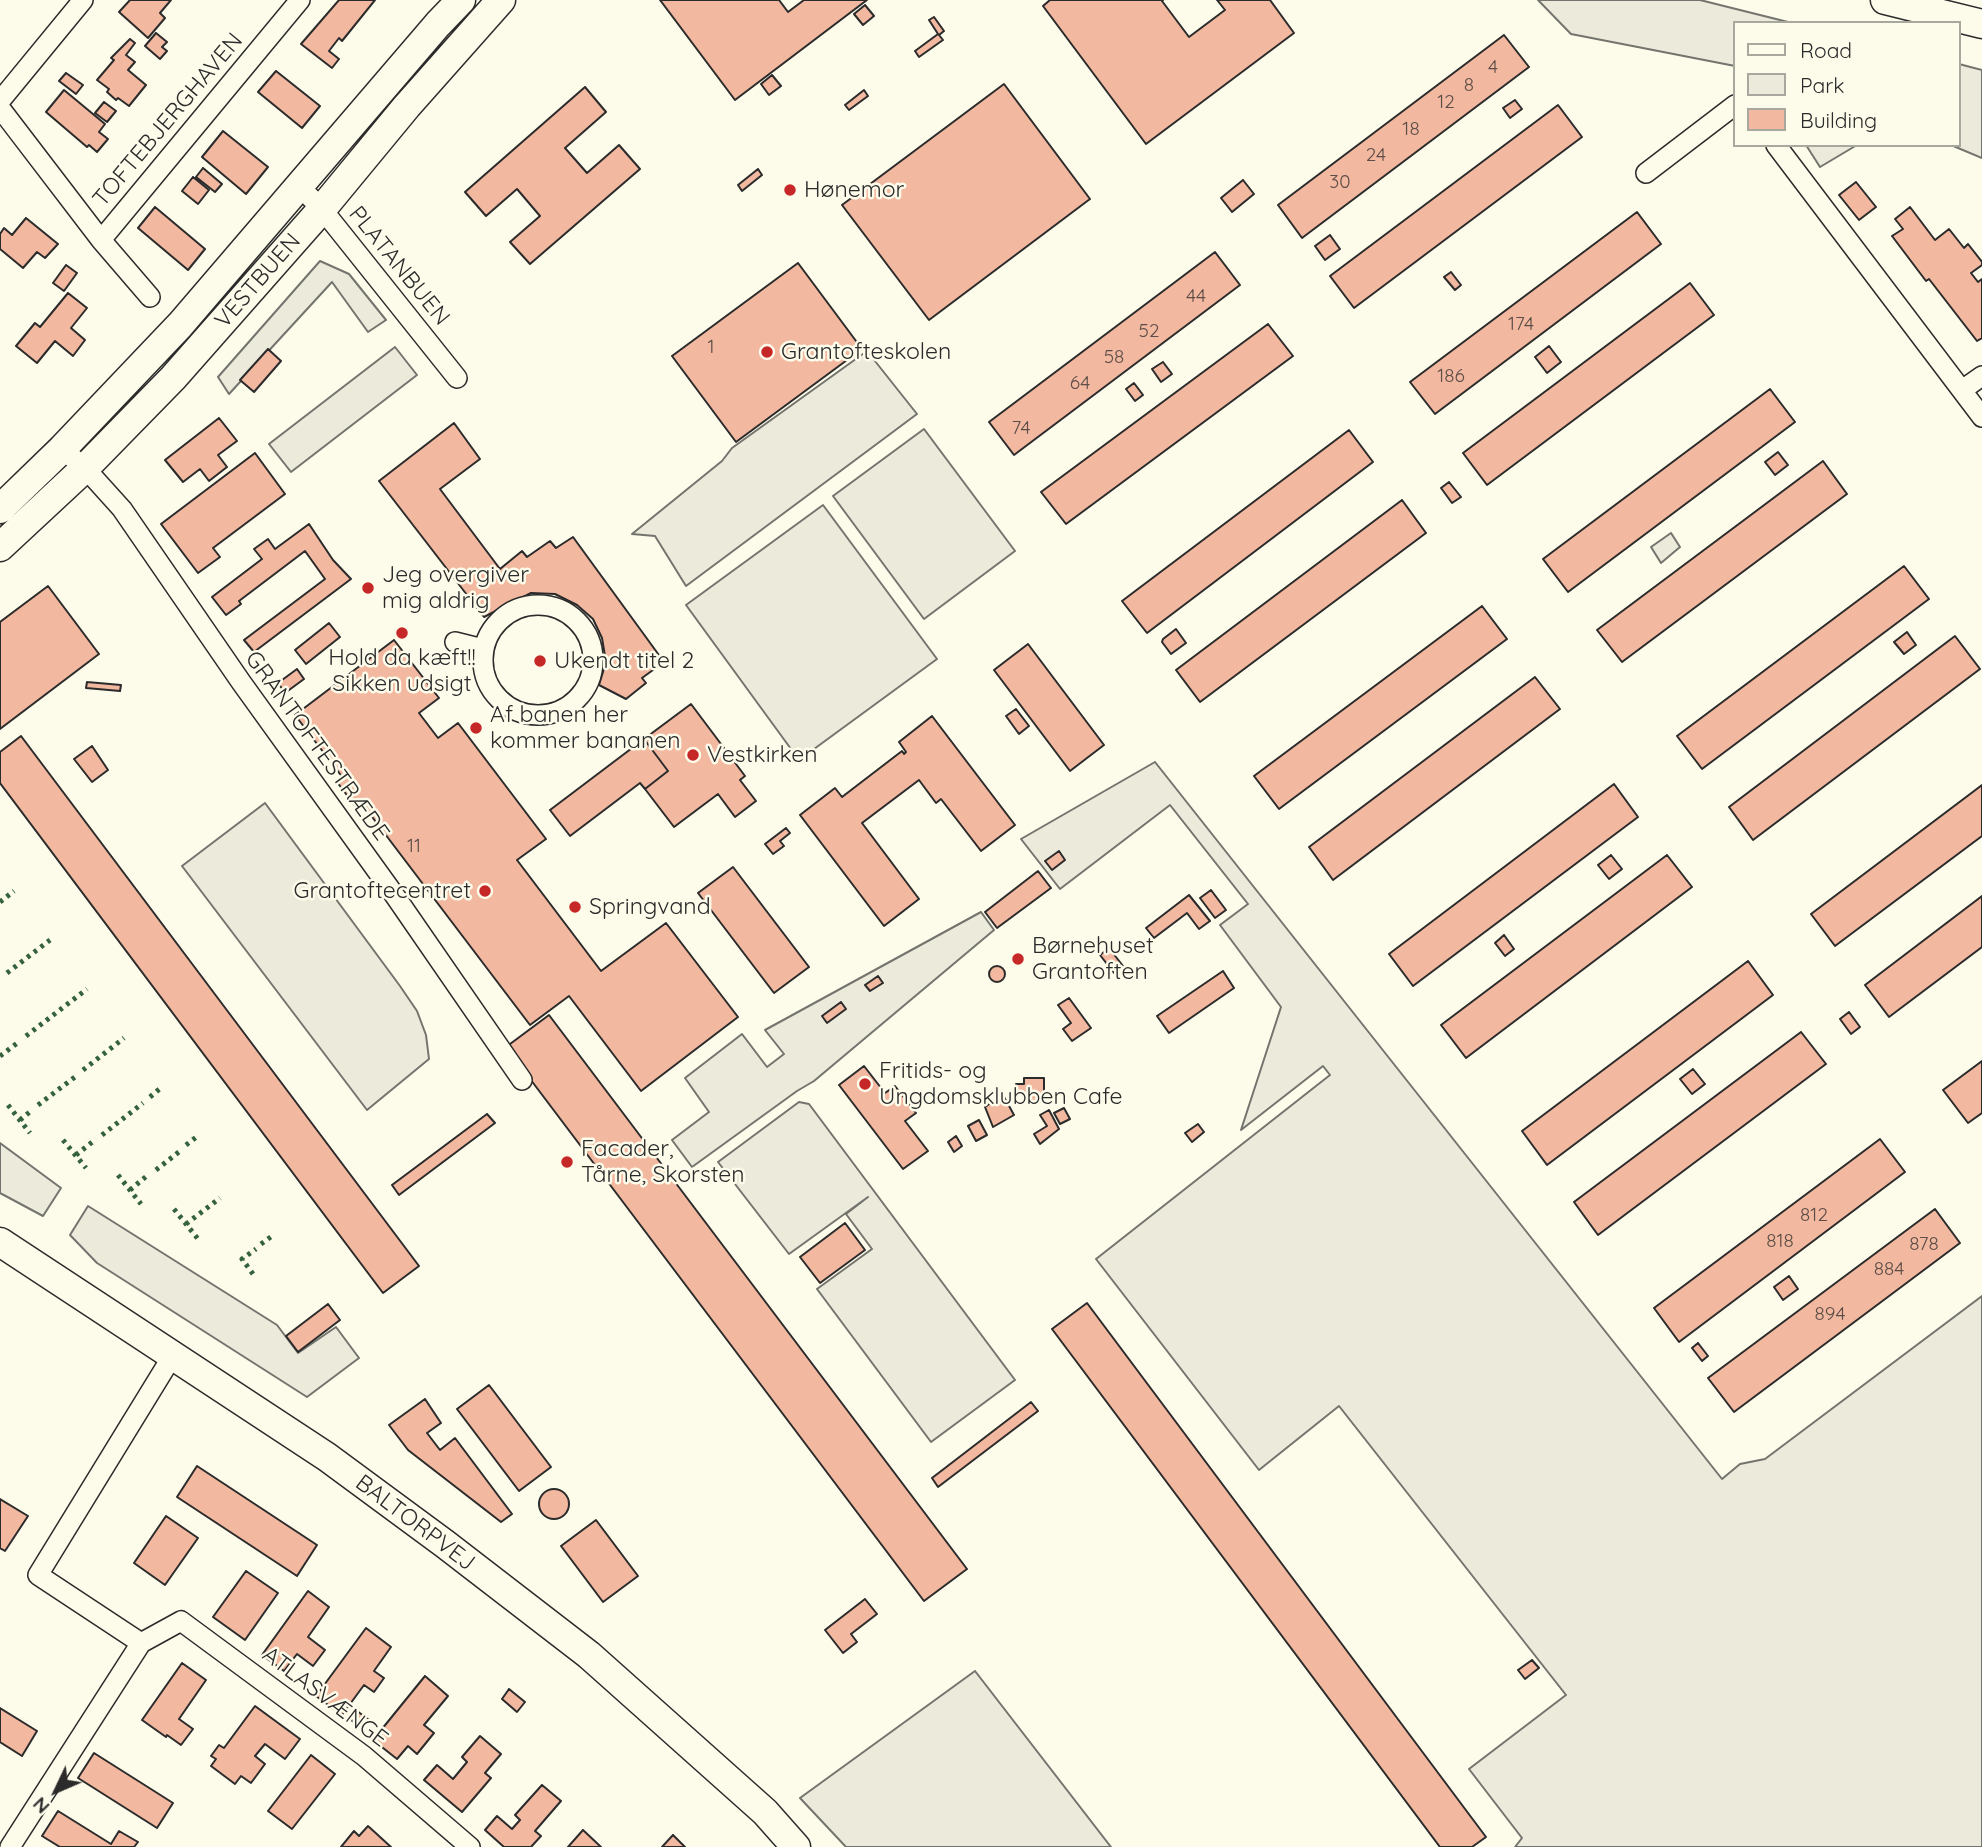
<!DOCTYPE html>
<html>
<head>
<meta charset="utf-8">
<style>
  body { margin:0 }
  #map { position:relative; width:1982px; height:1847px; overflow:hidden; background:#fdfbea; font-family:Quicksand,sans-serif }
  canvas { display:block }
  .legend { position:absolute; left:1733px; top:21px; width:228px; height:126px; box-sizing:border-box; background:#fdfbea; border:2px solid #a9a89e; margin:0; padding:9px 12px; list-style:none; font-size:21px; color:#2b2b2b }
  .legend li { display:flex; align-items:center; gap:14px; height:35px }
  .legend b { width:35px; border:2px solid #a9a89e }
  .north { position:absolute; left:21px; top:1756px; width:70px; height:70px; -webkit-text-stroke:5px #fdfbea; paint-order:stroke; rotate:226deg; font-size:19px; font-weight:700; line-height:28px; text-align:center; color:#2b2b2b }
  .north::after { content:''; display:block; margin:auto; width:24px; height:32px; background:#2b2b2b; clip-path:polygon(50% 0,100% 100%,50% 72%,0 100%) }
</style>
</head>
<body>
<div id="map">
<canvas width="1982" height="1847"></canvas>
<ul class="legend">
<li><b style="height:9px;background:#fdfbea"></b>Road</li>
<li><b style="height:19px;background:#ecebdb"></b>Park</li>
<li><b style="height:19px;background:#f2b8a0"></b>Building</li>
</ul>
<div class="north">N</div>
</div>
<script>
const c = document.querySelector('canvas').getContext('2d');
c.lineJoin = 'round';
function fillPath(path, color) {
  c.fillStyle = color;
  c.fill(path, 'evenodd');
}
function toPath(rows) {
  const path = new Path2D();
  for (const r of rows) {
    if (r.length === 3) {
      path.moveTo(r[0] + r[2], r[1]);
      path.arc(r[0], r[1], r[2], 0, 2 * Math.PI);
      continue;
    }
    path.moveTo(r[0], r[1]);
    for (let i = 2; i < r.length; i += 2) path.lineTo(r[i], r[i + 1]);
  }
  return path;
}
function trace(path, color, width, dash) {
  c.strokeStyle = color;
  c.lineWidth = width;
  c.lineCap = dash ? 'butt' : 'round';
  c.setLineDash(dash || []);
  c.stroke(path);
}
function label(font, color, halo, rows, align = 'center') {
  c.font = font + ' Quicksand,sans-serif';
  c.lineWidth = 5;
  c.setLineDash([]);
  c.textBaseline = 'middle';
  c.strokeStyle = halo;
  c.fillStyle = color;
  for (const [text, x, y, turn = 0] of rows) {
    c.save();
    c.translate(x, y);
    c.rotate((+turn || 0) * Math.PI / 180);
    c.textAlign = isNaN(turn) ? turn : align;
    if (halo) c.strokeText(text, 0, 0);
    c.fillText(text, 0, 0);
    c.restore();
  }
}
const green = toPath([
  [1538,0,1700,0,1792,23,1735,23,1735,66,1571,34,1538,0],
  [1959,64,1982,70,1982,158,1951,145,1959,145,1959,64],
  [1806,145,1857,145,1820,167,1806,145],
  [320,261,349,274,386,320,368,332,332,282,229,394,218,377,320,261],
  [395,347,417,375,291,472,269,444,395,347],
  [867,351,917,414,686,586,655,536,632,534,722,461,732,448,867,351],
  [924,429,1015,551,924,619,833,496,924,429],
  [823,505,937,659,799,760,686,605,823,505],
  [1671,533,1680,547,1661,563,1651,547,1671,533],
  [1155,762,1722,1479,1740,1464,1765,1459,1982,1296,1982,1847,1515,1847,1522,1838,1469,1769,1566,1695,1339,1406,1259,1470,1096,1259,1330,1075,1323,1066,1241,1130,1281,1007,1220,925,1248,904,1170,805,1060,889,1021,839,1155,762],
  [265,803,400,986,417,1011,426,1035,429,1059,367,1110,182,866,265,803],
  [981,912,994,930,814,1081,797,1091,692,1167,672,1140,709,1112,685,1078,742,1034,767,1067,784,1054,765,1030,981,912],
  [799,1102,809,1104,1015,1380,931,1442,817,1289,872,1249,846,1214,868,1197,789,1254,718,1162,799,1102],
  [0,1143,61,1188,43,1216,0,1193,0,1143],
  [88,1206,277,1325,298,1353,336,1327,359,1358,307,1397,97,1263,70,1235,88,1206],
  [975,1671,1111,1847,846,1847,800,1798,975,1671]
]);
const building = toPath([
  [130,0,171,0,160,13,165,18,148,38,119,12,130,0],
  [339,0,375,0,342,41,339,38,329,51,339,59,332,68,301,44,339,0],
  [660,0,779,0,788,12,804,0,867,0,735,100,660,0],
  [1050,0,1163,0,1162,1,1189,37,1225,10,1217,0,1270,0,1294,33,1146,144,1043,6,1050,0],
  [865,5,874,16,863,25,854,14,865,5],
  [934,17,944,31,939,35,943,40,919,57,915,51,938,34,929,20,934,17],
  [156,33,167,42,162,47,167,51,160,59,145,46,156,33],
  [1504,35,1529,67,1302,238,1278,205,1504,35],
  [130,39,135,43,126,55,135,62,128,70,146,85,129,106,118,98,116,100,107,92,109,89,97,80,114,60,111,58,130,39],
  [276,71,320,106,302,128,258,92,276,71],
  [66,73,83,85,76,94,59,81,66,73],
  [772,75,781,86,769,95,761,84,772,75],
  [1004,84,1090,199,929,320,842,205,1004,84],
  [585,87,606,112,565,148,587,173,619,145,640,169,530,264,510,242,540,216,517,189,486,216,465,192,585,87],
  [64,90,105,124,99,132,108,139,97,152,89,145,87,147,46,112,64,90],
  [864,90,868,96,849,110,845,105,864,90],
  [1515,100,1522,109,1510,118,1503,108,1515,100],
  [104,102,116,111,107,122,95,113,104,102],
  [1558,105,1582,137,1354,308,1330,276,1558,105],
  [223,131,268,167,246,194,202,157,223,131],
  [203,168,222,184,215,192,196,177,203,168],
  [758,169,762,175,742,191,738,185,758,169],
  [193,177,209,190,198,204,182,191,193,177],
  [1243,180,1254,194,1232,212,1221,198,1243,180],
  [1856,182,1876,207,1859,220,1839,195,1856,182],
  [155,207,205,249,188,270,138,228,155,207],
  [1910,207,1935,240,1949,229,1964,248,1968,244,1982,262,1982,265,1971,273,1978,282,1982,279,1982,338,1977,341,1929,279,1926,281,1892,236,1903,229,1895,219,1910,207],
  [1637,212,1661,244,1435,414,1410,382,1637,212],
  [26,218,58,244,45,258,37,252,23,268,0,249,0,234,4,228,12,235,26,218],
  [1330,235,1340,249,1325,260,1315,246,1330,235],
  [1215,252,1240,285,1014,455,989,422,1215,252],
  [798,263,862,349,736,442,672,356,798,263],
  [66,265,77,273,64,291,53,283,66,265],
  [1451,272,1461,285,1455,290,1444,277,1451,272],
  [1690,283,1714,315,1487,485,1463,453,1690,283],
  [68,293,87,308,71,328,85,340,73,356,55,341,37,363,16,346,35,323,40,327,68,293],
  [1268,324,1293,356,1066,524,1041,492,1268,324],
  [1549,346,1561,362,1547,373,1535,357,1549,346],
  [268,349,281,361,254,392,240,380,268,349],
  [1163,362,1172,374,1161,382,1152,369,1163,362],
  [1134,383,1143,395,1135,401,1126,389,1134,383],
  [1770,389,1795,422,1568,592,1543,559,1770,389],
  [219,418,237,441,218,455,227,467,209,481,200,469,183,482,165,460,219,418],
  [454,423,480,459,440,489,500,569,522,551,527,557,550,541,556,548,573,537,664,662,642,678,646,683,626,699,599,685,606,662,602,638,593,619,577,605,555,594,531,593,484,617,379,481,454,423],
  [1349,430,1373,462,1147,633,1122,601,1349,430],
  [1778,452,1788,465,1775,475,1765,462,1778,452],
  [255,453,285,494,213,548,220,557,198,573,161,524,255,453],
  [1823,461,1847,494,1622,662,1597,630,1823,461],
  [1449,482,1461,497,1452,503,1441,488,1449,482],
  [1402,500,1426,533,1200,702,1176,670,1402,500],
  [309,524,333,560,351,579,254,652,244,640,325,579,305,551,239,601,241,604,226,615,212,597,262,559,254,549,268,539,275,549,309,524],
  [1904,566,1929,599,1702,769,1677,736,1904,566],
  [48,586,99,654,0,729,0,622,48,586],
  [1482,606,1507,639,1279,809,1254,776,1482,606],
  [329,623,340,637,306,664,295,650,329,623],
  [1176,629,1186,643,1171,654,1162,642,1163,639,1176,629],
  [1907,632,1916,645,1904,654,1894,642,1907,632],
  [1955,636,1980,669,1753,840,1729,807,1955,636],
  [394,640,439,698,419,713,438,738,458,723,546,839,517,860,601,971,666,923,738,1017,641,1091,569,996,530,1025,360,801,355,806,337,782,343,778,295,715,394,640],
  [1028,644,1104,745,1070,771,994,670,1028,644],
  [297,669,304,679,285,693,278,683,297,669],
  [1535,677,1560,709,1333,880,1309,847,1535,677],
  [87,682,121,685,120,691,86,688,87,682],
  [691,704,745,776,740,780,756,801,735,817,718,794,674,827,645,789,668,771,644,739,691,704],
  [1016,709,1029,726,1019,734,1006,716,1016,709],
  [932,716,1015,825,981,851,941,799,936,803,919,780,862,823,919,899,884,926,800,815,835,788,842,797,902,751,904,754,906,752,899,742,932,716],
  [21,736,419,1266,383,1293,0,783,0,752,21,736],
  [644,739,668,771,645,789,640,783,570,836,550,810,644,739],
  [92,746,108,770,92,782,74,759,92,746],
  [1614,784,1638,817,1413,986,1389,954,1614,784],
  [1982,785,1982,836,1835,946,1811,914,1982,785],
  [786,828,790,833,780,841,784,846,773,854,765,844,786,828],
  [1059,851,1065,860,1052,870,1045,861,1059,851],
  [1611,855,1622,869,1609,879,1598,865,1611,855],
  [1667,855,1692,887,1466,1058,1441,1025,1667,855],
  [733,867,809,967,774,993,698,893,733,867],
  [1038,871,1051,888,997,928,985,912,1038,871],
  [1211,890,1226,910,1215,918,1200,898,1211,890],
  [1189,895,1210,921,1199,929,1187,913,1154,938,1146,928,1189,895],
  [1982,896,1982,947,1889,1017,1865,985,1982,896],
  [1504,935,1514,949,1505,956,1495,943,1504,935],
  [1109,948,1123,966,1114,973,1100,955,1109,948],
  [1748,961,1773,995,1547,1165,1522,1131,1748,961],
  [997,974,8],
  [1223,971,1234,988,1169,1033,1157,1016,1223,971],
  [878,976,883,983,870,991,865,985,878,976],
  [1069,998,1091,1028,1072,1041,1063,1029,1071,1023,1058,1005,1069,998],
  [841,1002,846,1009,827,1023,822,1016,841,1002],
  [1849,1012,1860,1027,1851,1034,1840,1019,1849,1012],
  [549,1015,967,1569,924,1601,506,1047,549,1015],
  [1801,1032,1826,1064,1598,1235,1574,1202,1801,1032],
  [1982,1061,1982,1113,1968,1123,1943,1090,1982,1061],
  [864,1066,885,1093,895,1086,916,1113,905,1121,928,1151,903,1169,839,1085,864,1066],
  [1693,1069,1705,1084,1692,1094,1680,1079,1693,1069],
  [1024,1078,1044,1078,1044,1102,1024,1102,1024,1094,1016,1094,1016,1084,1024,1084,1024,1078],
  [1003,1095,1014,1115,993,1127,985,1107,1003,1095],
  [1064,1108,1070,1119,1060,1124,1054,1113,1064,1108],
  [1049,1110,1059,1129,1040,1144,1034,1134,1047,1126,1040,1115,1049,1110],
  [487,1114,495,1123,399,1195,392,1185,487,1114],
  [979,1120,987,1135,976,1141,968,1126,979,1120],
  [1198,1124,1204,1132,1192,1142,1185,1133,1198,1124],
  [956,1136,962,1146,954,1152,948,1142,956,1136],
  [1880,1139,1905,1172,1679,1342,1654,1308,1880,1139],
  [1935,1209,1960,1243,1734,1412,1708,1378,1935,1209],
  [845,1223,865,1250,820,1283,800,1257,845,1223],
  [1789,1276,1798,1289,1783,1300,1774,1287,1789,1276],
  [1087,1303,1486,1837,1472,1847,1440,1847,1052,1329,1087,1303],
  [328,1304,340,1320,298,1352,286,1336,328,1304],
  [1698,1343,1708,1356,1702,1361,1692,1348,1698,1343],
  [489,1385,551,1467,519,1491,457,1409,489,1385],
  [425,1399,441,1423,427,1433,440,1450,455,1438,512,1514,501,1522,408,1450,389,1425,425,1399],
  [1031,1402,1038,1411,938,1487,932,1478,1031,1402],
  [197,1466,317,1545,297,1576,177,1497,197,1466],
  [554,1504,15],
  [0,1499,28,1516,5,1551,0,1548,0,1499],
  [166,1516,198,1538,165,1585,134,1563,166,1516],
  [596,1520,638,1576,603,1602,561,1546,596,1520],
  [246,1571,278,1593,245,1640,213,1617,246,1571],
  [308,1591,329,1607,308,1637,325,1650,313,1666,297,1654,284,1671,262,1655,308,1591],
  [865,1599,877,1614,851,1634,857,1642,843,1653,825,1630,865,1599],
  [366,1628,391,1647,374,1671,384,1678,374,1692,364,1685,342,1715,316,1696,366,1628],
  [1532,1660,1539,1668,1525,1679,1518,1670,1532,1660],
  [182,1663,206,1680,179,1719,193,1729,181,1745,167,1735,166,1737,142,1720,182,1663],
  [425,1676,448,1696,424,1725,434,1733,417,1754,408,1746,397,1759,373,1740,425,1676],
  [509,1689,525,1702,517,1712,502,1699,509,1689],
  [255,1706,300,1739,285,1759,265,1744,255,1756,265,1764,251,1783,241,1776,235,1784,211,1766,216,1759,211,1756,219,1745,224,1748,255,1706],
  [0,1708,37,1731,22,1756,0,1742,0,1708],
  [357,1711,368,1719,361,1727,351,1720,357,1711],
  [480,1736,501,1754,485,1773,491,1778,462,1812,424,1780,437,1765,453,1779,467,1762,462,1757,480,1736],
  [94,1753,173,1803,157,1828,78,1778,94,1753],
  [311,1755,335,1774,292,1829,268,1811,311,1755],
  [542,1785,561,1801,535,1831,541,1836,531,1847,504,1847,485,1830,497,1816,512,1829,520,1820,515,1815,542,1785],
  [58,1811,111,1844,119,1831,138,1842,134,1847,60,1847,42,1836,58,1811],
  [368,1826,391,1847,341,1847,354,1831,359,1836,368,1826],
  [583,1830,601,1847,568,1847,583,1830],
  [673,1835,685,1847,662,1847,673,1835]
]);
const street = toPath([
  [0,101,83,0],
  [0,108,101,240,150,297],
  [1776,145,1982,417],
  [1646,173,1735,105],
  [300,187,322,209,457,378],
  [101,240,300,0],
  [1962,390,1982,376],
  [62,449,85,468,122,509,241,682,393,893,522,1080],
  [538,660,55],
  [455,642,483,649],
  [141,1643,38,1575,173,1355],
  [10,1847,141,1643,181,1621,364,1756,470,1847]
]);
const secondary = toPath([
  [1885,0,1982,24],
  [0,509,62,449,180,325,438,24,461,0],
  [0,547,85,468,173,378,322,209,407,106,501,0],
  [0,1242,327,1457,445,1544,589,1655,765,1812,796,1847]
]);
const hedge = toPath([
  [0,902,14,891],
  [7,973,50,940],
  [26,1036,87,989],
  [0,1056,20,1041],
  [83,1070,124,1038],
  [150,1097,163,1086],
  [8,1105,30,1133],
  [38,1105,75,1077],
  [20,1120,32,1110],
  [102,1135,143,1103],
  [63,1140,86,1168],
  [186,1145,199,1135],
  [76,1155,96,1139],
  [156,1170,180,1151],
  [118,1175,141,1204],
  [130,1190,149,1174],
  [174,1209,198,1239],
  [186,1224,220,1198],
  [261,1244,272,1236],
  [253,1274,242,1259,256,1249]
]);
const markers = [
  [790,190,7,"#c62828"],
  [767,352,7,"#c62828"],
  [368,588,7,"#c62828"],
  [402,633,7,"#c62828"],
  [540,661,7,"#c62828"],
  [476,728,7,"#c62828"],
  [693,755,7,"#c62828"],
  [485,891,7,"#c62828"],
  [575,907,7,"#c62828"],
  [1018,959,7,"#c62828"],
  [865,1084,7,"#c62828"],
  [567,1162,7,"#c62828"]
];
const numberNames = [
  ["4",1493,67],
  ["8",1469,85],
  ["12",1446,102],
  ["18",1411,129],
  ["24",1376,155],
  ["30",1340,182],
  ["44",1196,296],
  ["174",1521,324],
  ["52",1149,331],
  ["1",711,347],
  ["58",1114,357],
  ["186",1451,376],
  ["64",1080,383],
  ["74",1021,428],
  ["11",414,846],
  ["812",1814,1215],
  ["818",1780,1241],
  ["878",1924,1244],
  ["884",1889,1269],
  ["894",1830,1314]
];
const streetNames = [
  ["TOFTEBJERGHAVEN",168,120,-50],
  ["PLATANBUEN",399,266,51],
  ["VESTBUEN",258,281,-49],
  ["GRANTOFTESTRÆDE",317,746,54],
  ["BALTORPVEJ",415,1523,37],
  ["ATLASVÆNGE",325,1697,37]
];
const poiNames = [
  ["Hønemor",804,190],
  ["Grantofteskolen",781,352],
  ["Jeg overgiver",382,575],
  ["mig aldrig",382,601],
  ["Hold da kæft!!",402,658,"center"],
  ["Sikken udsigt",402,684,"center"],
  ["Ukendt titel 2",554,661],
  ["Af banen her",490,715],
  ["kommer bananen",490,741],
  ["Vestkirken",707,755],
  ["Grantoftecentret",471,891,"right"],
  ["Springvand",589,907],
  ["Børnehuset",1032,946],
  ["Grantoften",1032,972],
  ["Fritids- og",879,1071],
  ["Ungdomsklubben Cafe",879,1097],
  ["Facader,",581,1149],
  ["Tårne, Skorsten",581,1175]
];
fillPath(green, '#ecebdb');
trace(green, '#74746e', 2);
fillPath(building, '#f2b8a0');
trace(building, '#2b2b2b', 2);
trace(street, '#2b2b2b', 22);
trace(secondary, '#2b2b2b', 31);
trace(street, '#fdfbea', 19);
trace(secondary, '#fdfbea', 28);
trace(hedge, '#34623c', 5, [3.5, 5]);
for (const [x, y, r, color] of markers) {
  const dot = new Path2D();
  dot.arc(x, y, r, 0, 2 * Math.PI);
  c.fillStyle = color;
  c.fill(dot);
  trace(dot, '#fdfbea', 2.5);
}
label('19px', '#5d4e48', null, numberNames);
label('23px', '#2b2b2b', '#fdfbea', streetNames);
label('23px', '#2b2b2b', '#fdfbea', poiNames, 'left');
</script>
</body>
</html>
